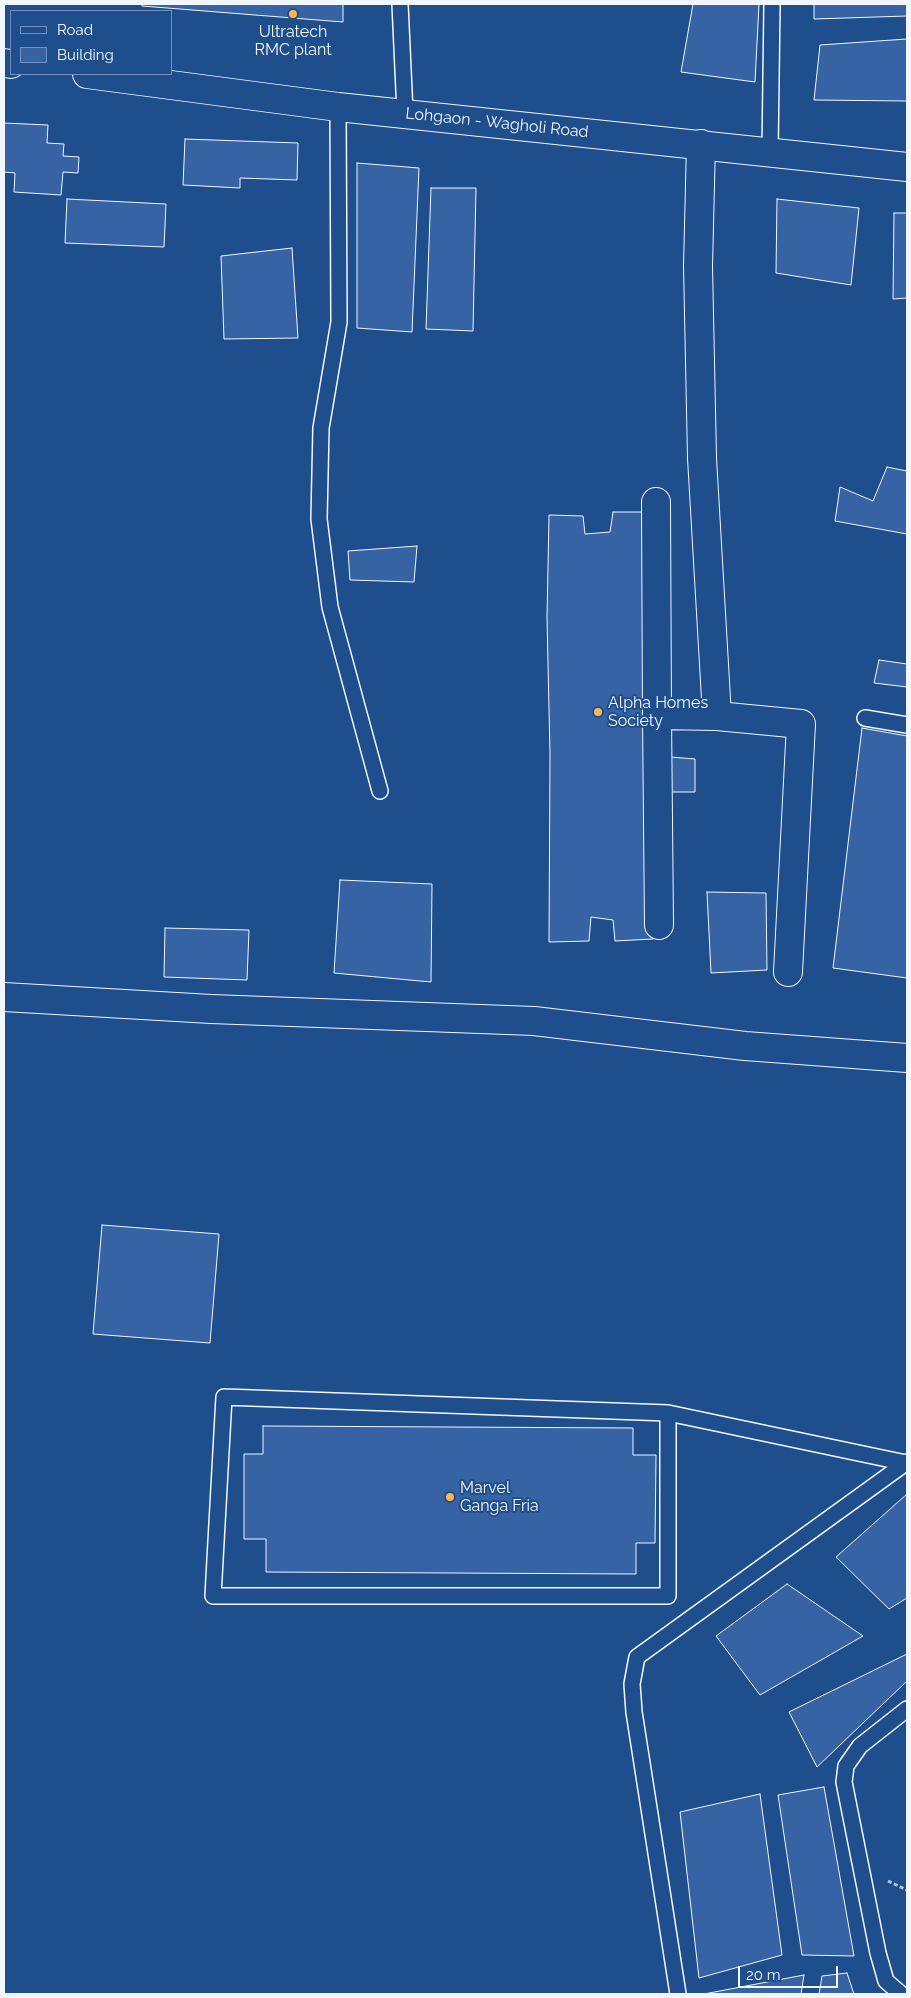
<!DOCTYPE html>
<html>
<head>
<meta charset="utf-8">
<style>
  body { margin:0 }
  #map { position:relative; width:911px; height:1998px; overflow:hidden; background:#1f4e8c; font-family:Raleway,sans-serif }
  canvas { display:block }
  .frame { position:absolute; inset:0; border:5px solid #f2f6ff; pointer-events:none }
  .legend { position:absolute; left:10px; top:10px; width:162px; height:65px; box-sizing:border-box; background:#1f4e8c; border:1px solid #7391ba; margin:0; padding:6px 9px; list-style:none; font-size:15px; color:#f2f6ff }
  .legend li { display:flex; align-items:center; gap:10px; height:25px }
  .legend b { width:25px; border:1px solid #7391ba }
  .scale { position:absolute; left:738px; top:1966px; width:100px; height:22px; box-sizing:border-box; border:2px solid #f2f6ff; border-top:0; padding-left:6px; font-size:15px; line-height:18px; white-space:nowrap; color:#f2f6ff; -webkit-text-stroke:4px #1f4e8c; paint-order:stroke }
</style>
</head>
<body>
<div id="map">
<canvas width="911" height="1998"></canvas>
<div class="frame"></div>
<ul class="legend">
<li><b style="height:6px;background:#1f4e8c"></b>Road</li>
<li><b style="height:14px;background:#3563a3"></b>Building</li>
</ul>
<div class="scale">20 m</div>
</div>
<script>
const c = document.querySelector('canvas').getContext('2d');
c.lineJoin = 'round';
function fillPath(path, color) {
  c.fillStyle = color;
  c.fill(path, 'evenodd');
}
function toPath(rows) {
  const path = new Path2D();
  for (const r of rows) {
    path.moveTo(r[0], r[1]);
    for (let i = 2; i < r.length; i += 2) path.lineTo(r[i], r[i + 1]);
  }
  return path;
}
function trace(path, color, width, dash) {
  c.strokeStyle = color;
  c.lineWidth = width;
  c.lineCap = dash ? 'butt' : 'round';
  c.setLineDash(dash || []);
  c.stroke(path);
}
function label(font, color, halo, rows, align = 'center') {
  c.font = font + ' Raleway,sans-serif';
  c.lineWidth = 4;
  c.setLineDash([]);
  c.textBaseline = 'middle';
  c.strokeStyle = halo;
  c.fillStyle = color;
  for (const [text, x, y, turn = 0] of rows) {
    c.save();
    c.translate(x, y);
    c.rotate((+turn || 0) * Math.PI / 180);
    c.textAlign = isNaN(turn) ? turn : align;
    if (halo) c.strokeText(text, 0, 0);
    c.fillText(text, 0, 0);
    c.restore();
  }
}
const building = toPath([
  [142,4,343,4,343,22,142,6,142,4],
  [693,4,759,4,755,82,681,72,693,4],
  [814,4,907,4,907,16,814,19,814,4],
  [907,39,907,101,814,100,820,45,907,39],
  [4,123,48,125,47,143,64,144,63,156,79,157,78,173,63,172,61,195,14,192,15,173,4,172,4,123],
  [185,139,298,143,297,180,240,178,240,188,183,185,185,139],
  [357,163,419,168,412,332,357,328,357,163],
  [431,188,476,188,473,331,426,329,431,188],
  [67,199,166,204,164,247,65,243,67,199],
  [777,199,859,208,851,285,776,273,777,199],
  [894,213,907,213,907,298,893,299,894,213],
  [292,248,298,338,224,339,221,256,292,248],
  [887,467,907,471,907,534,835,521,840,487,873,501,887,467],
  [613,512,642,512,653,939,615,941,613,920,591,917,589,941,549,942,550,755,547,618,549,515,583,516,585,534,610,532,613,512],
  [417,546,414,582,350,580,348,551,417,546],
  [879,660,907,664,907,687,874,683,879,660],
  [862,728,907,736,907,978,833,968,862,728],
  [670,757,695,759,695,792,670,792,670,757],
  [340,880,432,884,431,982,334,973,340,880],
  [707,892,766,893,767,970,711,973,707,892],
  [165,928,249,930,247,980,164,977,165,928],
  [102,1225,219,1234,210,1343,93,1334,102,1225],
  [263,1426,633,1428,633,1455,656,1455,655,1543,636,1543,636,1574,266,1572,266,1539,244,1539,244,1454,263,1454,263,1426],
  [907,1494,907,1598,889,1609,836,1557,907,1494],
  [787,1584,863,1636,760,1695,716,1636,787,1584],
  [907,1654,907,1681,817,1767,789,1712,907,1654],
  [824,1787,854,1956,802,1955,778,1795,824,1787],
  [760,1794,782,1955,699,1978,680,1812,760,1794],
  [847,1973,854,1994,819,1994,822,1976,847,1973],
  [804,1975,801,1994,704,1994,804,1975]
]);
const path = toPath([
  [888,1881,907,1890]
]);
const service = toPath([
  [400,4,405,113],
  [338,107,339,322,321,428,319,519,330,607,380,791],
  [770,152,772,4],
  [865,718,907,725],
  [224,1397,668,1413,668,1596,213,1596,224,1397],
  [668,1413,906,1463],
  [678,1994,634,1712,632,1684,637,1657,907,1462],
  [901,1994,886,1981,878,1953,844,1782,846,1766,860,1746,907,1709]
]);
const minor = toPath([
  [656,502,657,715],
  [717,716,801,724,788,972],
  [659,925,657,715,717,716,702,458,698,266,701,144],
  [4,997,211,1009,534,1021,745,1046,907,1058]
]);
const primary = toPath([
  [4,63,11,64],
  [87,74,338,107,907,167]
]);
const markers = [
  [293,14,5,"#ffb74d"],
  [598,712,5,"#ffb74d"],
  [450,1497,5,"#ffb74d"]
];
const poiNames = [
  ["Ultratech",293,32,"center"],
  ["RMC plant",293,50,"center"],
  ["Alpha Homes",608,703],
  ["Society",608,721],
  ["Marvel",460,1488],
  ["Ganga Fria",460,1506]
];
const streetNames = [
  ["Lohgaon - Wagholi Road",497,123,6]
];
fillPath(building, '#3563a3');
trace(building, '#f2f6ff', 1);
trace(service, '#f2f6ff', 18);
trace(minor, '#f2f6ff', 30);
trace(primary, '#f2f6ff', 30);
trace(path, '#b3c4dc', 3, [4, 2.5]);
trace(service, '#1f4e8c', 15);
trace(minor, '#1f4e8c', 28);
trace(primary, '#1f4e8c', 28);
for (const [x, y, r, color] of markers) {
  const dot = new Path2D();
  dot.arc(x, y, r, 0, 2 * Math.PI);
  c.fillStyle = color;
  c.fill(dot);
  trace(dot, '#1f4e8c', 2);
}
label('16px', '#f2f6ff', '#1f4e8c', poiNames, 'left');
label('16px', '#f2f6ff', '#1f4e8c', streetNames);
</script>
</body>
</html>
